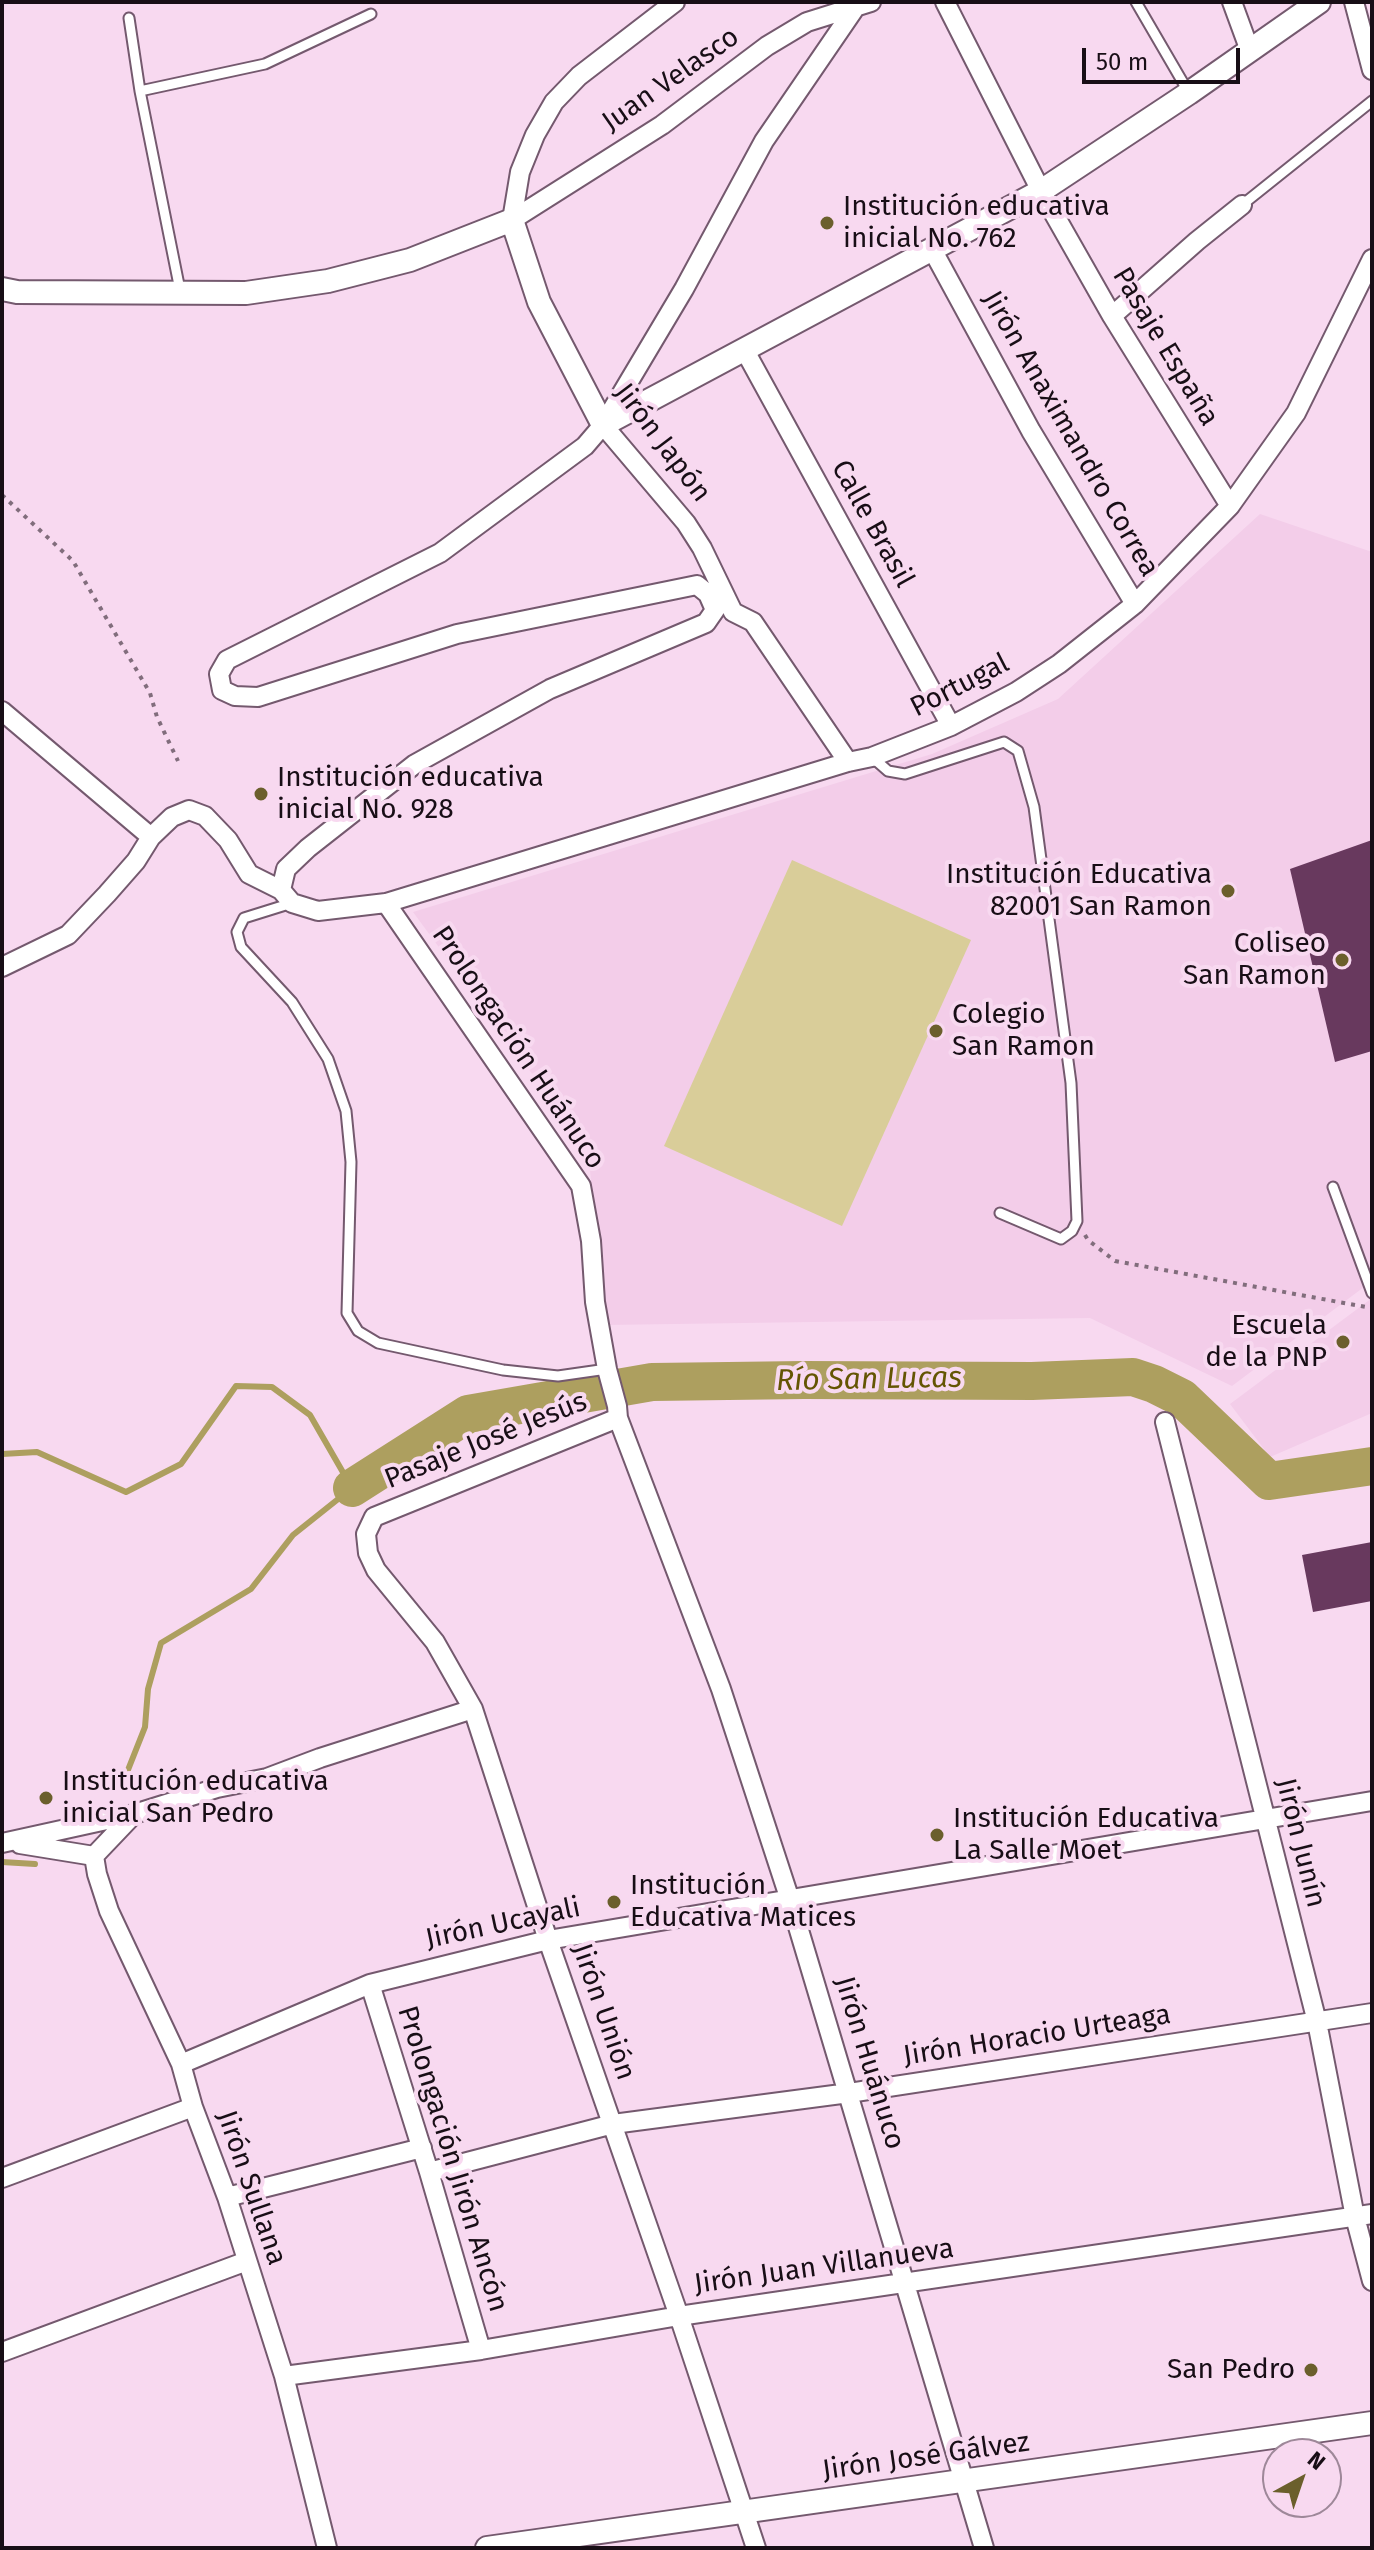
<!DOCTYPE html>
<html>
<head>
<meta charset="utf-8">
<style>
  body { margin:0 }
  #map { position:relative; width:1374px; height:2550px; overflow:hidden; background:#f8d9f0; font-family:"Fira Sans",sans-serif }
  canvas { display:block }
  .frame { position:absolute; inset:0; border:4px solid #180e16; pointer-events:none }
  .north { position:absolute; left:1262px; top:2438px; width:80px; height:80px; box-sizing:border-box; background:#f8d9f0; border:2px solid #9e8899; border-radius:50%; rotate:40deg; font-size:22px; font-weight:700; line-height:32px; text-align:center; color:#180e16 }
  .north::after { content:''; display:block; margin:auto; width:28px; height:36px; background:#6b5f2c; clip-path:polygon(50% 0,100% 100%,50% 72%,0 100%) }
  .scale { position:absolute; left:1082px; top:48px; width:158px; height:36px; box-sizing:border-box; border:4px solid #180e16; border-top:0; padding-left:10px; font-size:24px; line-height:28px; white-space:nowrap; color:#180e16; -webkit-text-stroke:6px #f8d9f0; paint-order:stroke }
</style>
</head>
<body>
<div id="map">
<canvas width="1374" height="2550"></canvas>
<div class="frame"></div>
<div class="north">N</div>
<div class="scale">50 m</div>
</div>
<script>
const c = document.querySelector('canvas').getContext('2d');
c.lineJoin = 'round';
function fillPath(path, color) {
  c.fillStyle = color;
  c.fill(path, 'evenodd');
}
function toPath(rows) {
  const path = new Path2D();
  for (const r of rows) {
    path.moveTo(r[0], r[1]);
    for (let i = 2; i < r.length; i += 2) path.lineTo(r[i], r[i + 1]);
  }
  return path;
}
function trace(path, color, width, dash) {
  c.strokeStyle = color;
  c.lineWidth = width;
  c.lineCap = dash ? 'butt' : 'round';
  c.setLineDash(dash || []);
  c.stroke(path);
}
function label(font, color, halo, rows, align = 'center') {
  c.font = font + ' "Fira Sans",sans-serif';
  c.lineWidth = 8;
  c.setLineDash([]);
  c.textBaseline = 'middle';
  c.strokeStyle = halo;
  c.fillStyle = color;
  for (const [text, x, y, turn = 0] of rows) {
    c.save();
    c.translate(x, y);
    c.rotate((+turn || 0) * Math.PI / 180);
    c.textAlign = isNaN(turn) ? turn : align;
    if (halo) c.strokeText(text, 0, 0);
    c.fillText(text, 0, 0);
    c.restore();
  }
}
const built = toPath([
  [1260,514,1372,552,1372,1281,1232,1386,1090,1318,605,1325,588,1150,413,912,932,754,1058,699],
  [1372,1298,1372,1413,1270,1457,1230,1404]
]);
const green = toPath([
  [792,860,971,940,842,1226,664,1146]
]);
const stream = toPath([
  [2,1454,37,1452,126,1492,181,1464,236,1386,272,1387,310,1415,352,1488,293,1535,251,1589,161,1643,148,1689,145,1727,122,1785],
  [2,1862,35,1864]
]);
const river = toPath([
  [352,1488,468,1414,652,1382,804,1380,1032,1381,1133,1377,1154,1384,1182,1398,1269,1481,1372,1466]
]);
const building = toPath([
  [1372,840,1372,1051,1335,1062,1290,869],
  [1372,1542,1372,1601,1313,1612,1302,1555]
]);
const path = toPath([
  [2,495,73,561,150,693,157,717,178,761],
  [1085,1235,1088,1240,1115,1261,1366,1307]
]);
const service = toPath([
  [1136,2,1189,93],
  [129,18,140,91],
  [1242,205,1372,101],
  [180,290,140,91,265,64,371,14],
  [872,757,888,771,905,774,1004,742,1018,751,1034,807,1071,1083,1077,1221,1072,1231,1061,1239,1000,1213],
  [292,903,244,918,237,932,241,947,292,1002,328,1059,346,1111,351,1162,347,1313,358,1331,378,1343,503,1370,558,1376,607,1369],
  [1333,1187,1372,1293]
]);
const minor = toPath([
  [945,2,1041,191,1112,316,1230,506],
  [1232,2,1250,51],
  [1354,2,1372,70],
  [855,8,764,141,684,289,603,425,585,446,440,553,227,660,219,674,222,690,235,696,258,697,457,634,697,585,708,594,715,610,706,623,550,689,415,764,308,848,286,869,281,890,292,903,318,911,386,903,848,762,872,757,951,726,1016,692,1059,664,1135,604,1230,506,1296,413,1372,259],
  [512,220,662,125,767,46,807,22,871,2],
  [512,220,520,172,535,135,554,102,579,76,675,2],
  [933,251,1031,431,1135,604],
  [1112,316,1197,241,1242,205],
  [744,349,951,726],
  [603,425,686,523,702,548,733,612,753,622,848,762],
  [2,711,151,837],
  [386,903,581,1186,591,1241,595,1302,607,1369,617,1406,618,1418,721,1689,790,1900,984,2548],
  [2,967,68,935,107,894,136,861,151,837,172,817,189,810,205,816,228,840,249,874,281,890],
  [618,1418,374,1517,366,1534,368,1553,376,1570,435,1642,473,1709,548,1940,679,2316,756,2548],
  [1165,1422,1317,2022,1355,2217,1372,2281],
  [2,1843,134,1814,217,1788,267,1778,320,1758,473,1709],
  [20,1844,94,1856,134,1814],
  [94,1856,97,1874,109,1911,181,2064,193,2107,227,2197,284,2376,327,2548],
  [370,1984,429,2172,481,2350],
  [181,2064,370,1984,548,1940,1372,1801],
  [429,2172,613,2124,849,2093,1372,2013],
  [2,2178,193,2107],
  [227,2197,422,2148],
  [2,2352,247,2261],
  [284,2376,481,2350,679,2316,1372,2214]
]);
const tertiary = toPath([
  [2,289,17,292,246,293,328,281,410,260,512,220,539,302,603,425,1041,191,1189,93,1319,2],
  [487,2548,1372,2423]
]);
const markers = [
  [827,223,8,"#6b5f2c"],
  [261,794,8,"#6b5f2c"],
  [1228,891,8,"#6b5f2c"],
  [1342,960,8,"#6b5f2c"],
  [936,1031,8,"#6b5f2c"],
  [1343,1342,8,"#6b5f2c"],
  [46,1798,8,"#6b5f2c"],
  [937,1835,8,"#6b5f2c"],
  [614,1902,8,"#6b5f2c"],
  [1311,2370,8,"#6b5f2c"]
];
const streetNames = [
  ["Juan Velasco",671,80,-35],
  ["Pasaje España",1165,347,59],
  ["Jirón Anaximandro Correa",1070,434,60],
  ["Jirón Japón",662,443,53],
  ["Calle Brasil",872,524,61],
  ["Portugal",960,686,-27],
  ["Prolongación Huánuco",518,1048,56],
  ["Pasaje José Jesús",486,1441,-22],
  ["Jirón Junín",1300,1843,76],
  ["Jirón Ucayali",503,1924,-12],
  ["Jirón Unión",603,2012,71],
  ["Jirón Horacio Urteaga",1037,2036,-9],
  ["Jirón Huánuco",869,2063,73],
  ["Prolongación Jirón Ancón",452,2159,73],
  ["Jirón Sullana",251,2188,71],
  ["Jirón Juan Villanueva",824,2267,-8],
  ["Jirón José Gálvez",926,2457,-8]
];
const poiNames = [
  ["Institución educativa",843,207],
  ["inicial No. 762",843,239],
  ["Institución educativa",277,778],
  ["inicial No. 928",277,810],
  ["Institución Educativa",1212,875,"right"],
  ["82001 San Ramon",1212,907,"right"],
  ["Coliseo",1326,944,"right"],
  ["San Ramon",1326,976,"right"],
  ["Colegio",952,1015],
  ["San Ramon",952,1047],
  ["Escuela",1327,1326,"right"],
  ["de la PNP",1327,1358,"right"],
  ["Institución educativa",62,1782],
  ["inicial San Pedro",62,1814],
  ["Institución Educativa",953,1819],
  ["La Salle Moet",953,1851],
  ["Institución",630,1886],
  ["Educativa Matices",630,1918],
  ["San Pedro",1295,2370,"right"]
];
const waterNames = [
  ["Río San Lucas",869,1380,-1]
];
fillPath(built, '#f3cde9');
fillPath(green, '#d9cd99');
trace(stream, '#ad9f5f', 6);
trace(river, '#ad9f5f', 38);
fillPath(building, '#68395e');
trace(service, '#74596e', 13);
trace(minor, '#74596e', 22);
trace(tertiary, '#74596e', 26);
trace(path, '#816d7c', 4, [4, 6]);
trace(service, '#fff', 9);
trace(minor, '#fff', 18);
trace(tertiary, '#fff', 22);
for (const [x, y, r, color] of markers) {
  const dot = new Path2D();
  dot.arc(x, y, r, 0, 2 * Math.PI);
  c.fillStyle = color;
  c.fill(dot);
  trace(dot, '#f8d9f0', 3);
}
label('28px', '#180e16', '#f8d9f0', streetNames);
label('28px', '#180e16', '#f8d9f0', poiNames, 'left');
label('italic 30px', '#645503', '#f8d9f0', waterNames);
</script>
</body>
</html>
